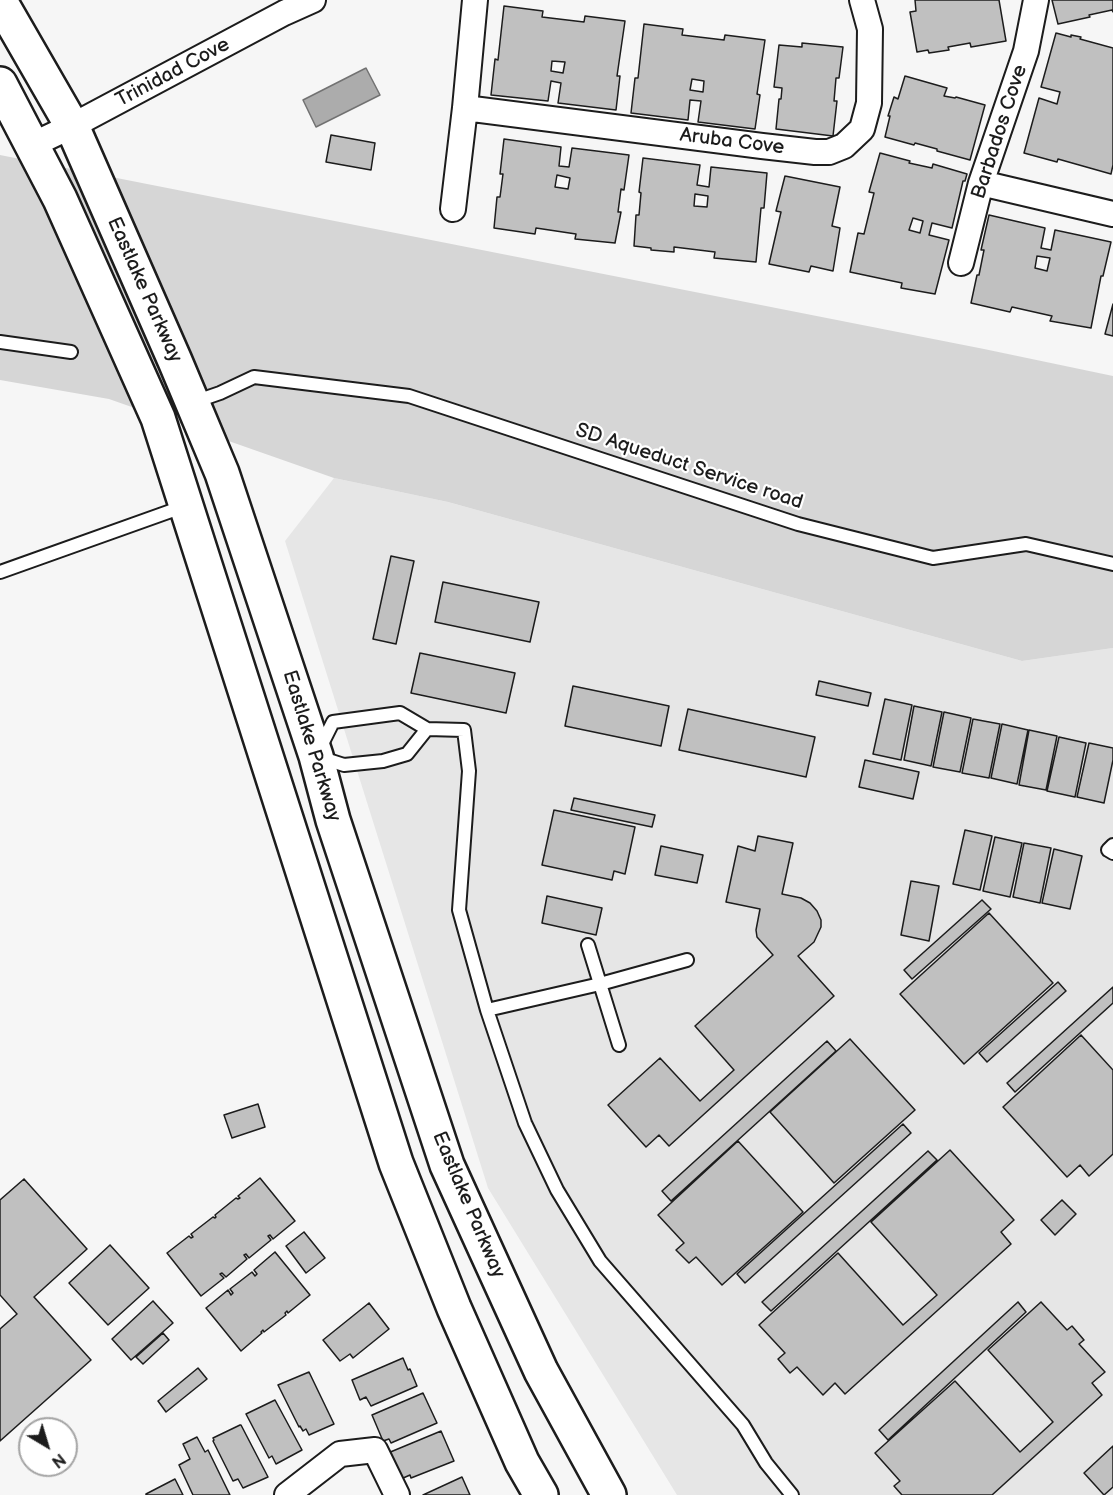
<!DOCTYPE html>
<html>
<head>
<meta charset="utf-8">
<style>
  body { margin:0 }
  #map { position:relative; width:1113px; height:1495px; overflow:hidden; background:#f6f6f6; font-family:"Balsamiq Sans",sans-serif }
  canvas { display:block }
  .north { position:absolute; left:18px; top:1417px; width:60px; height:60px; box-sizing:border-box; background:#fff; border:2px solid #a4a4a4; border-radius:50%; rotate:142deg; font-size:16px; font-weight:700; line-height:24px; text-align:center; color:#1c1c1c }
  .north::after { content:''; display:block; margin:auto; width:21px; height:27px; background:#1c1c1c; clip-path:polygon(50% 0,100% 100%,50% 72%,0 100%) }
</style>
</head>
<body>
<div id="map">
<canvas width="1113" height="1495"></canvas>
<div class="north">N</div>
</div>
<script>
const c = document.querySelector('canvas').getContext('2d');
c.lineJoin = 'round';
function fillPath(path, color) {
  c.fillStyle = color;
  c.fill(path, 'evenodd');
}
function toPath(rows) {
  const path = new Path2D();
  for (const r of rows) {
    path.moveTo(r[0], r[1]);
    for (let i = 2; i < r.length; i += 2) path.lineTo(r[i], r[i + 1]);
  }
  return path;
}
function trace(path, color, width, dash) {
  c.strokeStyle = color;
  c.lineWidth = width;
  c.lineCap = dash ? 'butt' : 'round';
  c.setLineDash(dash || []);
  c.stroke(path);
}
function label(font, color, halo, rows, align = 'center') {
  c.font = font + ' "Balsamiq Sans",sans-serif';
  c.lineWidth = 4.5;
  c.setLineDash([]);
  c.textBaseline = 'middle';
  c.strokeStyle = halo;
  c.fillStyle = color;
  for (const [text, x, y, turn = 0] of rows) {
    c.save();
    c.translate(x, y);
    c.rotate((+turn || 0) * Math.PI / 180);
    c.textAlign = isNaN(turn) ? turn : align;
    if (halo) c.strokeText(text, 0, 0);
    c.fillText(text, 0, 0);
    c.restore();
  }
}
const built = toPath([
  [334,478,448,502,1022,661,1113,648,1113,1495,677,1495,488,1188,285,541]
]);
const green = toPath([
  [0,155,984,349,1113,376,1113,648,1022,661,448,502,334,478,109,399,0,380]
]);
const water = toPath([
  [366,68,380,95,316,127,303,100,366,68]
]);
const building = toPath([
  [915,0,999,0,1006,41,971,47,970,43,948,47,949,50,929,53,928,50,917,52,910,12,916,11,915,0],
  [1052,0,1113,0,1113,12,1112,10,1089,15,1090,17,1058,24,1052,0],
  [504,6,543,11,542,17,584,22,585,16,625,21,617,76,620,76,616,110,558,103,561,83,551,81,548,101,491,95,495,59,498,60,504,6],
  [552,61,565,62,563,73,551,71,552,61],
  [644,24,683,29,682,35,724,40,725,35,765,40,757,94,760,95,755,129,698,122,701,101,690,100,688,120,631,113,635,78,638,78,644,24],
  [692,79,704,81,703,92,690,90,692,79],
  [1056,33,1071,37,1071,35,1081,37,1080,39,1113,48,1113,165,1111,174,1058,159,1057,162,1024,153,1039,98,1057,104,1060,92,1041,87,1056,33],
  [802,43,843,47,839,78,836,78,834,101,837,101,833,136,776,129,779,99,781,99,782,88,774,87,779,45,802,47,802,43],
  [905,76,947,88,944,96,955,98,956,97,985,105,970,160,937,151,937,149,915,143,914,145,885,137,890,116,888,116,894,97,898,99,905,76],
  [331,135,375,143,371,170,326,162,331,135],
  [504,139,561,147,559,166,569,167,572,148,629,155,624,190,621,189,618,212,621,212,615,243,575,239,576,234,536,228,535,234,494,228,497,197,500,197,503,174,500,174,504,139],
  [557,175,570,178,568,189,555,187,557,175],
  [880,153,910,161,909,163,932,168,933,164,967,174,965,181,963,181,952,228,932,223,929,235,949,240,935,294,901,288,902,283,850,272,858,233,864,234,874,193,869,192,880,153],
  [913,218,923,221,920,233,909,230,913,218],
  [643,158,700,165,697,185,709,187,711,167,767,173,764,208,761,208,756,262,714,258,715,252,674,247,674,252,651,250,651,248,634,246,636,215,639,215,641,193,639,192,643,158],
  [695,194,708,196,707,207,694,206,695,194],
  [785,176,840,187,832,226,840,228,833,271,811,266,809,272,769,264,781,212,776,211,785,176],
  [989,215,1045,228,1041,248,1051,250,1055,230,1111,242,1103,276,1101,276,1091,328,1050,321,1052,316,1012,307,1010,312,971,303,977,275,979,275,984,250,981,250,989,215],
  [1037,256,1050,258,1047,271,1035,268,1037,256],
  [1113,304,1113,336,1105,334,1113,304],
  [391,556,414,561,396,644,373,639,391,556],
  [443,582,539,602,530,642,435,622,443,582],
  [420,653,515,673,506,713,411,693,420,653],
  [819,681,871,693,868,706,816,695,819,681],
  [573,686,669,706,661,746,565,726,573,686],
  [885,699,912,705,901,760,873,754,885,699],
  [914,706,942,712,931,766,904,760,914,706],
  [688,709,815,737,806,777,679,750,688,709],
  [944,712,971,718,960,772,933,767,944,712],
  [973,719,1000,724,989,778,962,773,973,719],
  [1002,724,1028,730,1017,784,991,778,1002,724],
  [1029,730,1057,736,1046,790,1019,785,1029,730],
  [1059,737,1086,743,1075,797,1047,791,1059,737],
  [1089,743,1113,748,1113,760,1104,803,1077,797,1089,743],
  [865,760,919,772,913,799,859,787,865,760],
  [574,798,655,815,652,827,571,810,574,798],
  [554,810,635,827,625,874,614,871,612,880,542,865,554,810],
  [965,830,992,836,980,890,953,884,965,830],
  [758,836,793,843,782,894,801,898,810,903,817,911,821,920,821,927,814,942,798,956,834,996,669,1146,659,1135,646,1147,608,1105,660,1058,700,1101,734,1070,695,1026,773,955,757,937,756,930,760,909,726,902,738,846,755,851,758,836],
  [995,837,1022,843,1010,897,983,891,995,837],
  [1024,843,1051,848,1040,903,1013,897,1024,843],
  [661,846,703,855,697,883,655,875,661,846],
  [1054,849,1082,856,1070,909,1042,903,1054,849],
  [911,881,939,886,929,941,901,935,911,881],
  [547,896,602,908,596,935,542,923,547,896],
  [982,900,991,909,912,979,904,970,982,900],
  [989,913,1053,983,964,1064,900,994,989,913],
  [1058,982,1066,991,987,1062,979,1053,1058,982],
  [1113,987,1113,1003,1015,1092,1007,1083,1113,987],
  [1081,1035,1113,1070,1113,1154,1089,1176,1080,1165,1067,1177,1003,1107,1081,1035],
  [850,1039,915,1110,834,1183,770,1112,850,1039],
  [827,1041,836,1051,671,1201,662,1191,827,1041],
  [258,1104,265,1127,232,1138,224,1115,258,1104],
  [903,1124,911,1133,745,1283,737,1274,903,1124],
  [738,1141,803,1212,722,1285,696,1257,689,1263,676,1250,684,1243,658,1215,738,1141],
  [950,1150,1014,1220,1001,1232,1011,1244,845,1394,835,1383,823,1395,797,1367,790,1373,778,1359,785,1353,759,1325,838,1253,903,1325,937,1295,871,1222,950,1150],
  [928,1151,937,1160,771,1311,762,1302,928,1151],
  [260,1178,295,1221,273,1239,270,1235,268,1236,271,1240,249,1258,246,1254,244,1255,247,1259,226,1277,222,1273,220,1274,224,1278,201,1296,167,1253,189,1236,191,1238,193,1237,191,1234,213,1217,215,1218,216,1217,215,1215,236,1198,238,1199,240,1198,238,1196,260,1178],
  [24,1179,87,1249,34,1297,91,1360,0,1441,0,1329,17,1314,0,1295,0,1200,24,1179],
  [1062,1200,1076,1214,1055,1235,1041,1220,1062,1200],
  [304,1232,325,1258,306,1273,286,1246,304,1232],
  [110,1245,149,1288,108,1325,69,1283,110,1245],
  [275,1252,310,1295,288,1313,287,1311,285,1313,286,1315,264,1332,263,1330,261,1332,262,1333,241,1351,206,1308,228,1290,231,1295,233,1293,230,1289,252,1272,255,1276,257,1274,254,1270,275,1252],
  [153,1301,173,1323,131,1360,112,1339,153,1301],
  [1018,1302,1026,1312,888,1440,879,1430,1018,1302],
  [1041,1302,1067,1330,1072,1326,1084,1340,1079,1344,1105,1372,1092,1383,1102,1395,992,1495,902,1495,894,1486,900,1481,875,1453,955,1381,1020,1452,1053,1422,988,1350,1041,1302],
  [369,1303,389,1329,353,1358,350,1354,340,1361,323,1340,369,1303],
  [163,1333,169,1340,143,1364,136,1357,163,1333],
  [403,1358,408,1370,410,1369,417,1386,371,1406,366,1397,360,1400,352,1380,403,1358],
  [198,1368,207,1379,166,1412,158,1401,198,1368],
  [309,1372,334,1424,309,1435,306,1429,303,1431,300,1426,299,1427,278,1385,309,1372],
  [423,1393,437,1423,391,1443,389,1439,383,1441,372,1415,423,1393],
  [275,1400,302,1450,276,1464,272,1456,269,1458,246,1414,275,1400],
  [240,1425,241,1425,268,1477,243,1488,238,1479,233,1481,213,1441,214,1440,213,1438,240,1425],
  [441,1431,454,1461,411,1478,410,1475,401,1479,388,1453,441,1431],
  [197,1437,205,1452,208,1450,230,1495,193,1495,179,1465,190,1459,183,1444,197,1437],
  [1113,1446,1113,1487,1104,1495,1084,1473,1113,1446],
  [462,1477,470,1495,423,1495,462,1477],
  [175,1479,183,1495,146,1495,146,1494,175,1479]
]);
const lane = toPath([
  [0,342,71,352],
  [194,402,220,393,254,377,409,396,798,524,933,558,1026,544,1113,564],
  [0,572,185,506],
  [427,729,407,754,383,761,344,765,316,756,333,722,400,713,427,729,464,730,469,771,459,910,487,1010,525,1123,557,1190,600,1261,743,1425,766,1463,792,1495],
  [1113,845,1108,850,1113,853],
  [588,945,619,1045],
  [487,1010,600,984,687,960]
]);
const street = toPath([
  [465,108,762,146,815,152,829,152,844,146,862,129,869,103,870,29,862,0],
  [32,145,72,126,284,13,313,0],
  [981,183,1113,214],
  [453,209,465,108,475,0],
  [961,263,981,183,1026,51,1036,0],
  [287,1495,340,1454,375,1450,397,1495]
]);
const primary = toPath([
  [0,1,72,126,175,361,222,473,316,756,333,820,447,1165,541,1371,609,1495],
  [0,84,60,199,158,418,396,1163,454,1308,522,1462,541,1495]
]);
const streetNames = [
  ["Trinidad Cove",173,73,-28],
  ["Barbados Cove",1000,132,-72],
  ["Aruba Cove",732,142,7],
  ["Eastlake Parkway",144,290,66],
  ["SD Aqueduct Service road",689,467,18],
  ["Eastlake Parkway",311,746,73],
  ["Eastlake Parkway",468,1205,67]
];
fillPath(built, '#e6e6e6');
fillPath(green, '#d6d6d6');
fillPath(water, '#acacac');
trace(water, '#727272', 1.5);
fillPath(building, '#c0c0c0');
trace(building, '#1c1c1c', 1.5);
trace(lane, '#1c1c1c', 16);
trace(street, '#1c1c1c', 28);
trace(primary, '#1c1c1c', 38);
trace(lane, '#fff', 12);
trace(street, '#fff', 24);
trace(primary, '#fff', 33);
label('20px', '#1c1c1c', '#fff', streetNames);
</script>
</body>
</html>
